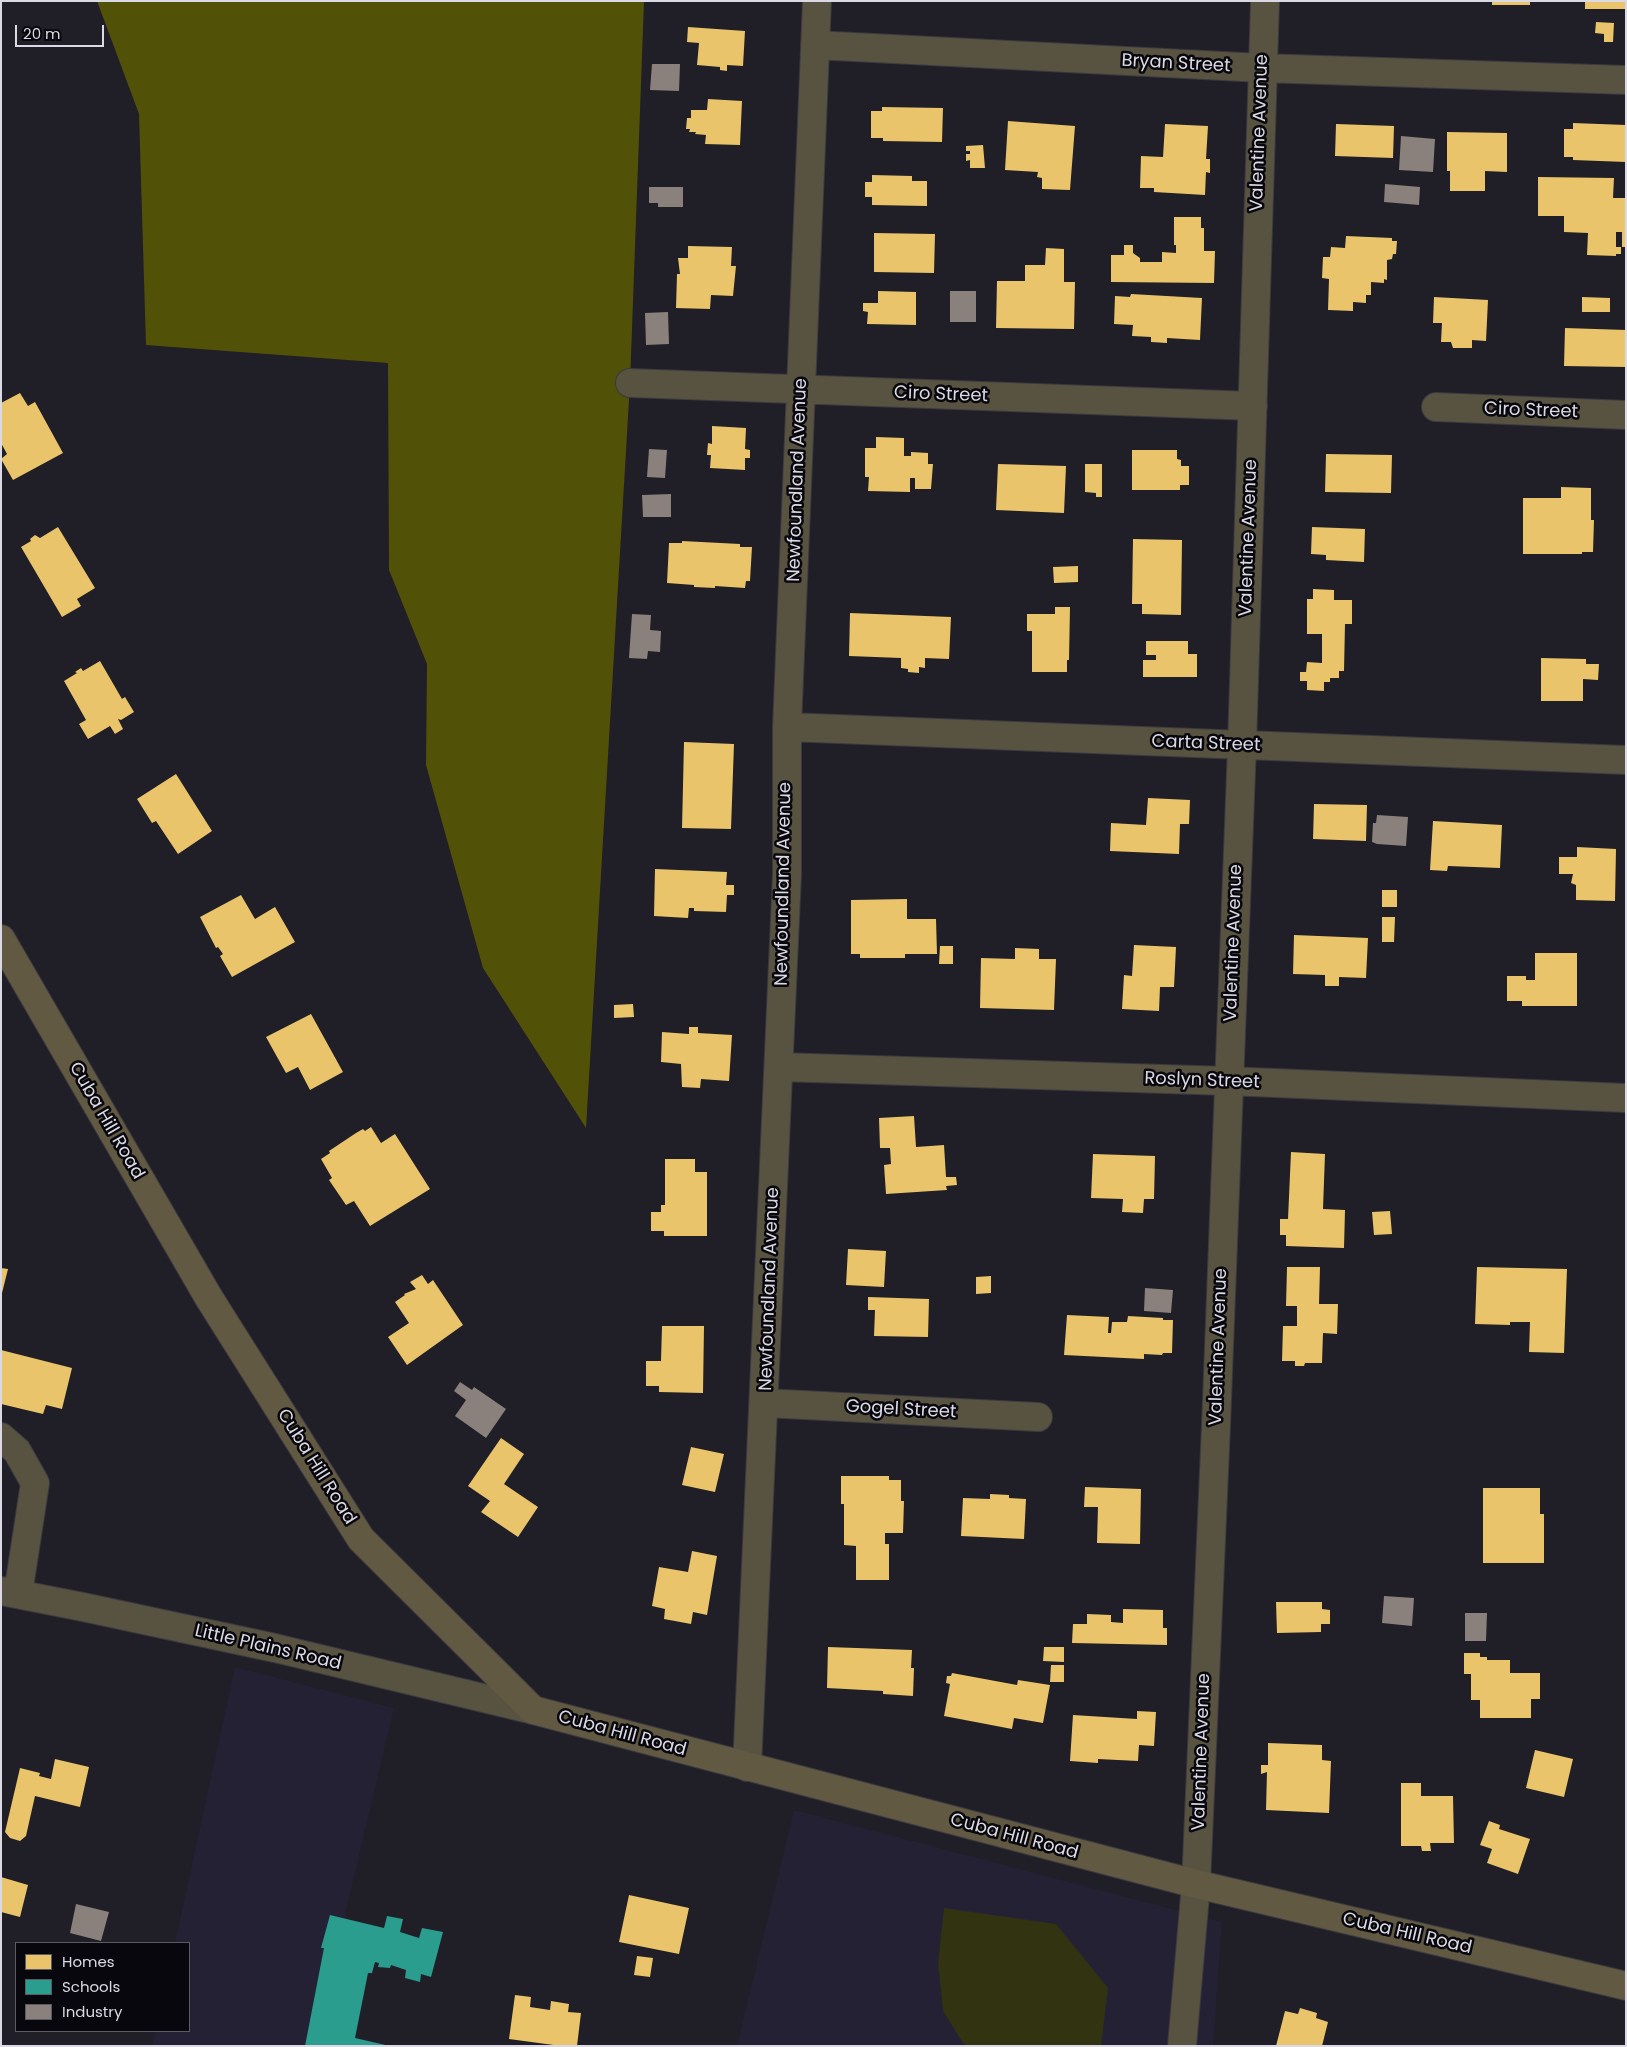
<!DOCTYPE html>
<html>
<head>
<meta charset="utf-8">
<style>
  body { margin:0 }
  #map { position:relative; width:1627px; height:2047px; overflow:hidden; background:#201e26; font-family:Poppins,sans-serif }
  canvas { display:block }
  .frame { position:absolute; inset:0; border:2px solid #dbdae4; pointer-events:none }
  .legend { position:absolute; left:15px; top:1942px; width:175px; height:90px; box-sizing:border-box; background:#08070d; border:1px solid #5c5b63; margin:0; padding:6px 9px; list-style:none; font-size:15px; color:#dbdae4 }
  .legend li { display:flex; align-items:center; gap:10px; height:25px }
  .legend b { width:25px; border:1px solid #5c5b63 }
  .scale { position:absolute; left:15px; top:25px; width:89px; height:22px; box-sizing:border-box; border:2px solid #dbdae4; border-top:0; padding-left:6px; font-size:15px; line-height:18px; white-space:nowrap; color:#dbdae4; -webkit-text-stroke:4px #08070d; paint-order:stroke }
</style>
</head>
<body>
<div id="map">
<canvas width="1627" height="2047"></canvas>
<div class="frame"></div>
<ul class="legend">
<li><b style="height:14px;background:#e9c46a"></b>Homes</li>
<li><b style="height:14px;background:#2a9d8f"></b>Schools</li>
<li><b style="height:14px;background:#8a817c"></b>Industry</li>
</ul>
<div class="scale">20 m</div>
</div>
<script>
const c = document.querySelector('canvas').getContext('2d');
c.lineJoin = 'round';
function fillPath(path, color) {
  c.fillStyle = color;
  c.fill(path, 'evenodd');
}
function toPath(rows) {
  const path = new Path2D();
  for (const r of rows) {
    path.moveTo(r[0], r[1]);
    for (let i = 2; i < r.length; i += 2) path.lineTo(r[i], r[i + 1]);
  }
  return path;
}
function trace(path, color, width, dash) {
  c.strokeStyle = color;
  c.lineWidth = width;
  c.lineCap = dash ? 'butt' : 'round';
  c.setLineDash(dash || []);
  c.stroke(path);
}
function label(font, color, halo, rows, align = 'center') {
  c.font = font + ' Poppins,sans-serif';
  c.lineWidth = 5;
  c.setLineDash([]);
  c.textBaseline = 'middle';
  c.strokeStyle = halo;
  c.fillStyle = color;
  for (const [text, x, y, turn = 0] of rows) {
    c.save();
    c.translate(x, y);
    c.rotate((+turn || 0) * Math.PI / 180);
    c.textAlign = isNaN(turn) ? turn : align;
    if (halo) c.strokeText(text, 0, 0);
    c.fillText(text, 0, 0);
    c.restore();
  }
}
const built = toPath([
  [235,1667,394,1708,314,2046,152,2046,155,2031,189,2031,189,1943,175,1943],
  [794,1810,1222,1922,1213,2046,737,2046]
]);
const green = toPath([
  [944,1908,1056,1924,1108,1988,1101,2046,965,2046,943,2011,938,1963]
]);
const forest = toPath([
  [97,1,644,1,630,383,586,1128,483,968,426,765,427,664,389,570,388,363,146,345,139,114]
]);
const homes = toPath([
  [1492,1,1530,1,1530,5,1492,5],
  [1585,1,1626,1,1626,9,1585,9],
  [1596,22,1614,23,1613,42,1604,42,1604,34,1595,33],
  [688,27,745,31,743,66,727,65,727,71,720,70,720,67,697,65,699,43,687,42],
  [708,99,742,101,740,145,705,144,706,135,695,134,696,132,689,132,690,129,686,129,687,118,691,118,691,110,707,110],
  [882,107,943,108,942,142,883,141,883,138,871,138,871,111,882,111],
  [1008,121,1075,126,1070,190,1042,189,1042,178,1037,177,1038,172,1005,170],
  [1573,123,1626,125,1626,162,1573,160,1573,157,1564,157,1564,129,1573,129],
  [1165,124,1208,126,1206,159,1210,159,1210,173,1206,172,1205,195,1154,192,1154,188,1140,188,1141,156,1163,157],
  [1336,124,1394,126,1393,158,1335,156],
  [1447,132,1507,133,1507,172,1485,171,1485,191,1450,191,1450,171,1447,171],
  [983,145,985,168,970,168,970,160,966,161,966,154,970,154,970,151,966,151,966,146],
  [872,175,912,176,912,181,927,181,927,206,872,205,872,197,865,197,865,182,872,182],
  [1538,177,1614,178,1613,198,1626,198,1626,247,1622,247,1622,232,1616,232,1616,247,1621,247,1621,254,1616,254,1616,256,1587,255,1588,233,1564,232,1564,216,1538,216],
  [1174,217,1201,217,1201,228,1204,228,1204,251,1215,251,1214,283,1111,282,1111,255,1124,255,1124,245,1133,245,1133,253,1140,258,1140,262,1162,262,1162,252,1176,253,1176,245,1174,245],
  [874,233,935,234,934,273,874,272],
  [1346,236,1392,238,1392,241,1397,241,1396,254,1393,254,1392,259,1387,260,1387,280,1384,279,1384,283,1371,282,1371,295,1366,295,1366,303,1353,302,1353,311,1328,310,1329,279,1322,278,1323,257,1330,257,1331,247,1345,248],
  [688,246,732,247,731,266,736,266,733,296,711,295,710,309,676,308,677,274,680,274,678,258,688,258],
  [1046,248,1064,249,1064,282,1075,282,1074,329,996,328,997,281,1025,281,1025,265,1045,265],
  [878,291,916,292,916,325,867,324,868,312,863,311,863,303,878,303],
  [1131,294,1202,298,1200,340,1167,338,1167,343,1151,342,1151,337,1132,336,1133,325,1114,324,1115,296,1130,297],
  [1434,297,1488,300,1486,341,1472,340,1472,348,1453,348,1451,342,1441,342,1442,323,1433,323],
  [1582,297,1610,298,1610,312,1582,312],
  [1565,328,1626,330,1626,367,1564,366],
  [20,393,28,406,35,402,63,453,13,480,1,459,7,454,1,443,1,403],
  [712,426,746,428,745,449,750,450,750,458,745,458,745,470,710,468,711,455,707,455,708,443,712,444],
  [876,437,904,438,904,456,911,456,911,452,928,453,928,464,933,464,931,489,915,489,915,478,910,478,910,492,868,491,869,477,865,477,865,448,876,448],
  [1132,450,1177,450,1177,459,1181,460,1181,466,1189,466,1189,485,1180,485,1180,490,1132,490],
  [1326,454,1392,455,1391,493,1325,492],
  [998,464,1066,466,1064,513,996,510],
  [1085,464,1102,464,1102,497,1096,497,1096,493,1085,492],
  [1561,487,1591,488,1591,520,1594,520,1593,552,1582,552,1582,554,1523,554,1523,498,1561,498],
  [58,527,95,588,77,599,81,606,62,617,21,547,31,541,30,539,35,535,40,538],
  [1312,527,1365,529,1364,562,1326,560,1326,555,1311,554],
  [1133,539,1182,540,1181,615,1142,614,1142,604,1132,604],
  [682,541,740,544,740,547,752,547,750,581,746,581,745,588,715,586,715,588,694,587,694,585,667,583,669,543,682,543],
  [1078,566,1078,582,1054,583,1053,567],
  [1313,589,1334,590,1334,600,1352,600,1352,624,1345,624,1344,671,1339,671,1339,678,1330,678,1330,682,1324,682,1324,691,1307,690,1307,681,1300,681,1300,672,1306,672,1307,662,1322,663,1322,634,1307,634,1307,599,1313,599],
  [1055,607,1070,607,1069,660,1067,660,1067,672,1032,672,1032,631,1027,631,1027,614,1055,614],
  [850,613,951,617,949,659,925,658,925,668,919,667,919,673,908,672,908,669,901,668,901,658,849,656],
  [1146,641,1188,641,1188,654,1197,654,1197,677,1143,677,1143,660,1156,660,1156,655,1146,655],
  [1541,658,1586,659,1586,664,1599,664,1598,680,1583,679,1583,701,1541,701],
  [100,661,122,699,125,697,134,712,121,720,118,719,123,729,115,734,110,726,88,739,79,724,86,720,64,681,77,673,75,672,81,668,83,671],
  [684,742,734,744,731,829,682,828],
  [176,774,212,831,178,854,156,821,152,823,137,799],
  [1148,798,1190,800,1189,824,1180,824,1179,854,1110,851,1111,823,1146,825],
  [1314,804,1367,805,1366,841,1313,839],
  [1433,821,1502,825,1500,868,1448,866,1447,871,1430,870],
  [1577,847,1616,849,1615,901,1576,900,1576,885,1571,883,1573,874,1559,874,1559,857,1577,857],
  [655,869,727,872,726,885,734,885,734,895,727,895,726,912,694,911,694,908,689,908,688,918,654,916],
  [1382,890,1397,890,1397,907,1382,907],
  [241,895,255,919,275,907,295,942,232,977,220,956,223,954,218,947,216,948,200,917],
  [907,899,907,919,936,919,937,954,905,954,905,958,860,958,860,954,851,954,851,900],
  [1382,917,1395,917,1394,942,1382,942],
  [1294,935,1368,938,1366,978,1339,977,1339,986,1325,986,1325,975,1293,974],
  [1134,945,1176,947,1174,987,1160,987,1159,1011,1122,1009,1124,975,1132,976],
  [940,946,953,946,953,964,939,964],
  [1015,948,1039,949,1039,959,1056,959,1054,1010,980,1008,981,958,1015,959],
  [1535,953,1577,953,1577,1006,1522,1006,1522,1001,1507,1001,1507,976,1526,976,1526,980,1535,980],
  [633,1004,634,1017,614,1018,614,1005],
  [311,1014,343,1072,310,1090,298,1067,286,1073,266,1037],
  [689,1027,698,1027,698,1033,732,1035,729,1081,701,1079,700,1088,682,1087,681,1064,661,1062,662,1032,689,1034],
  [914,1116,916,1147,944,1145,946,1177,956,1177,957,1185,946,1186,947,1190,886,1194,884,1165,891,1164,890,1148,880,1148,879,1118],
  [371,1127,381,1143,395,1134,430,1189,370,1226,354,1201,346,1205,329,1180,332,1178,321,1159,330,1153,329,1151,356,1133,363,1129,365,1131],
  [1291,1152,1325,1154,1323,1209,1345,1210,1344,1248,1286,1246,1286,1235,1280,1235,1280,1219,1288,1219],
  [1093,1154,1155,1156,1154,1199,1144,1199,1143,1213,1122,1212,1123,1199,1091,1198],
  [665,1159,695,1159,695,1172,707,1172,707,1236,664,1236,664,1231,651,1231,651,1212,661,1212,661,1205,665,1205],
  [1390,1211,1392,1234,1374,1235,1372,1212],
  [848,1249,886,1251,884,1287,846,1285],
  [1287,1267,1320,1267,1319,1304,1338,1304,1337,1334,1323,1333,1322,1363,1305,1363,1304,1366,1295,1366,1295,1361,1282,1361,1283,1326,1297,1326,1297,1306,1286,1306],
  [1477,1267,1567,1269,1564,1353,1529,1352,1530,1322,1510,1322,1510,1325,1475,1324],
  [1,1268,8,1269,2,1293,1,1293],
  [422,1275,428,1284,433,1280,463,1325,407,1365,388,1337,409,1323,395,1302,405,1295,404,1294,416,1289,410,1282],
  [991,1276,991,1293,976,1294,976,1277],
  [868,1297,929,1299,928,1337,874,1336,875,1310,868,1310],
  [1067,1315,1109,1317,1108,1333,1111,1333,1112,1322,1127,1322,1128,1316,1163,1318,1163,1320,1173,1320,1172,1353,1163,1353,1162,1355,1144,1354,1144,1359,1064,1355],
  [662,1326,704,1326,703,1393,659,1392,659,1386,646,1386,646,1361,661,1361],
  [1,1350,72,1368,62,1409,46,1405,43,1414,1,1404],
  [501,1438,524,1454,504,1484,538,1507,518,1537,481,1512,490,1501,468,1486],
  [691,1447,724,1454,715,1492,682,1485],
  [841,1476,889,1476,889,1480,901,1480,901,1501,904,1501,903,1533,885,1533,885,1544,889,1544,889,1580,856,1580,856,1546,844,1545,844,1504,841,1504],
  [1085,1487,1141,1489,1140,1544,1097,1543,1098,1507,1084,1507],
  [1483,1488,1540,1488,1540,1514,1544,1514,1544,1563,1483,1563],
  [990,1494,1009,1495,1009,1498,1026,1499,1024,1539,961,1536,963,1498,990,1499],
  [692,1551,717,1556,707,1615,693,1612,691,1624,664,1619,665,1609,652,1606,659,1567,688,1572],
  [1276,1602,1322,1602,1322,1609,1330,1610,1330,1624,1321,1624,1321,1632,1277,1633],
  [1123,1609,1163,1610,1163,1628,1167,1628,1167,1645,1072,1643,1073,1624,1087,1624,1087,1614,1111,1615,1111,1622,1123,1623],
  [828,1647,912,1650,911,1668,914,1668,913,1696,883,1694,883,1691,827,1688],
  [1044,1647,1064,1647,1064,1662,1043,1661],
  [1464,1653,1480,1653,1480,1657,1487,1657,1487,1660,1510,1660,1510,1673,1540,1673,1540,1699,1531,1699,1531,1718,1480,1718,1480,1700,1471,1700,1471,1674,1464,1674],
  [1051,1665,1064,1665,1064,1682,1050,1682],
  [952,1673,1017,1685,1018,1680,1050,1685,1043,1723,1014,1718,1012,1729,944,1716,950,1684,946,1683,947,1676,951,1676],
  [1137,1711,1156,1712,1154,1746,1139,1745,1138,1761,1098,1759,1098,1763,1070,1761,1073,1715,1137,1719],
  [1268,1743,1322,1745,1322,1760,1331,1761,1329,1813,1266,1810,1267,1772,1261,1774,1261,1765,1268,1765],
  [1535,1750,1573,1759,1564,1797,1526,1788],
  [55,1759,89,1767,80,1807,35,1796,26,1836,20,1841,10,1838,5,1832,20,1768,40,1773,39,1776,51,1779],
  [1401,1783,1421,1783,1421,1796,1453,1796,1454,1843,1430,1843,1431,1851,1422,1851,1421,1846,1401,1846],
  [1489,1821,1500,1825,1499,1829,1530,1839,1518,1874,1487,1863,1492,1849,1480,1845],
  [1,1877,28,1885,20,1917,1,1912],
  [629,1895,689,1908,679,1954,619,1942],
  [637,1956,653,1958,650,1977,634,1975],
  [515,1995,531,1997,530,2007,550,2010,551,2001,569,2004,568,2012,581,2013,577,2046,561,2046,509,2039],
  [1300,2008,1317,2013,1316,2018,1328,2022,1322,2046,1276,2046,1285,2011,1298,2014]
]);
const schools = toPath([
  [330,1915,384,1928,387,1916,403,1919,400,1932,419,1938,422,1928,443,1932,431,1977,421,1974,420,1982,405,1978,406,1970,391,1965,390,1968,378,1967,379,1963,375,1962,372,1973,368,1973,355,2038,390,2046,305,2046,324,1948,321,1948]
]);
const industry = toPath([
  [652,64,680,64,679,91,650,90],
  [1401,136,1435,139,1433,172,1399,170],
  [1385,184,1420,187,1419,205,1384,202],
  [649,187,683,187,683,207,658,207,658,203,649,203],
  [950,291,976,291,976,322,950,322],
  [668,312,669,344,646,345,645,313],
  [649,449,667,450,665,478,647,477],
  [671,494,671,517,643,517,642,495],
  [632,614,651,615,650,630,661,631,660,652,648,651,647,659,629,658],
  [1377,815,1408,817,1406,846,1377,844,1372,842,1373,823,1376,823],
  [1145,1288,1173,1290,1171,1313,1144,1311],
  [460,1382,472,1390,474,1387,506,1409,486,1438,455,1416,466,1400,454,1391],
  [1384,1596,1414,1598,1412,1626,1382,1623],
  [1465,1613,1487,1613,1486,1641,1465,1641],
  [76,1904,109,1912,101,1941,70,1933]
]);
const minor = toPath([
  [815,45,1262,68,1626,80],
  [630,383,1253,406],
  [1436,407,1626,415],
  [787,727,1626,760],
  [779,1067,1228,1081,1626,1098],
  [765,1403,1038,1417],
  [1,1437,17,1451,35,1483,18,1594],
  [1,1591,83,1607,275,1648,533,1710],
  [747,1767,787,874,787,727,817,1],
  [1182,2046,1196,1884,1216,1426,1242,746,1265,1]
]);
const major = toPath([
  [1,939,209,1298,361,1539,533,1710,1196,1884,1626,1986]
]);
const streetNames = [
  ["Bryan Street",1176,64,3],
  ["Valentine Avenue",1260,133,-88],
  ["Ciro Street",941,395,2],
  ["Ciro Street",1531,411,2],
  ["Newfoundland Avenue",798,480,-88],
  ["Valentine Avenue",1249,538,-88],
  ["Carta Street",1206,744,2],
  ["Newfoundland Avenue",784,884,-89],
  ["Valentine Avenue",1234,943,-88],
  ["Roslyn Street",1202,1081,2],
  ["Cuba Hill Road",106,1121,60],
  ["Newfoundland Avenue",770,1289,-88],
  ["Valentine Avenue",1219,1347,-88],
  ["Gogel Street",901,1410,3],
  ["Cuba Hill Road",316,1467,58],
  ["Little Plains Road",268,1648,13],
  ["Cuba Hill Road",622,1734,15],
  ["Valentine Avenue",1202,1752,-88],
  ["Cuba Hill Road",1014,1837,15],
  ["Cuba Hill Road",1407,1934,13]
];
fillPath(built, '#242135');
fillPath(green, '#323311');
fillPath(forest, '#515208');
fillPath(homes, '#e9c46a');
fillPath(schools, '#2a9d8f');
fillPath(industry, '#8a817c');
trace(minor, '#3b3940', 30);
trace(major, '#3b3940', 30);
trace(minor, '#585241', 28);
trace(major, '#615942', 28);
label('18px', '#dbdae4', '#08070d', streetNames);
</script>
</body>
</html>
